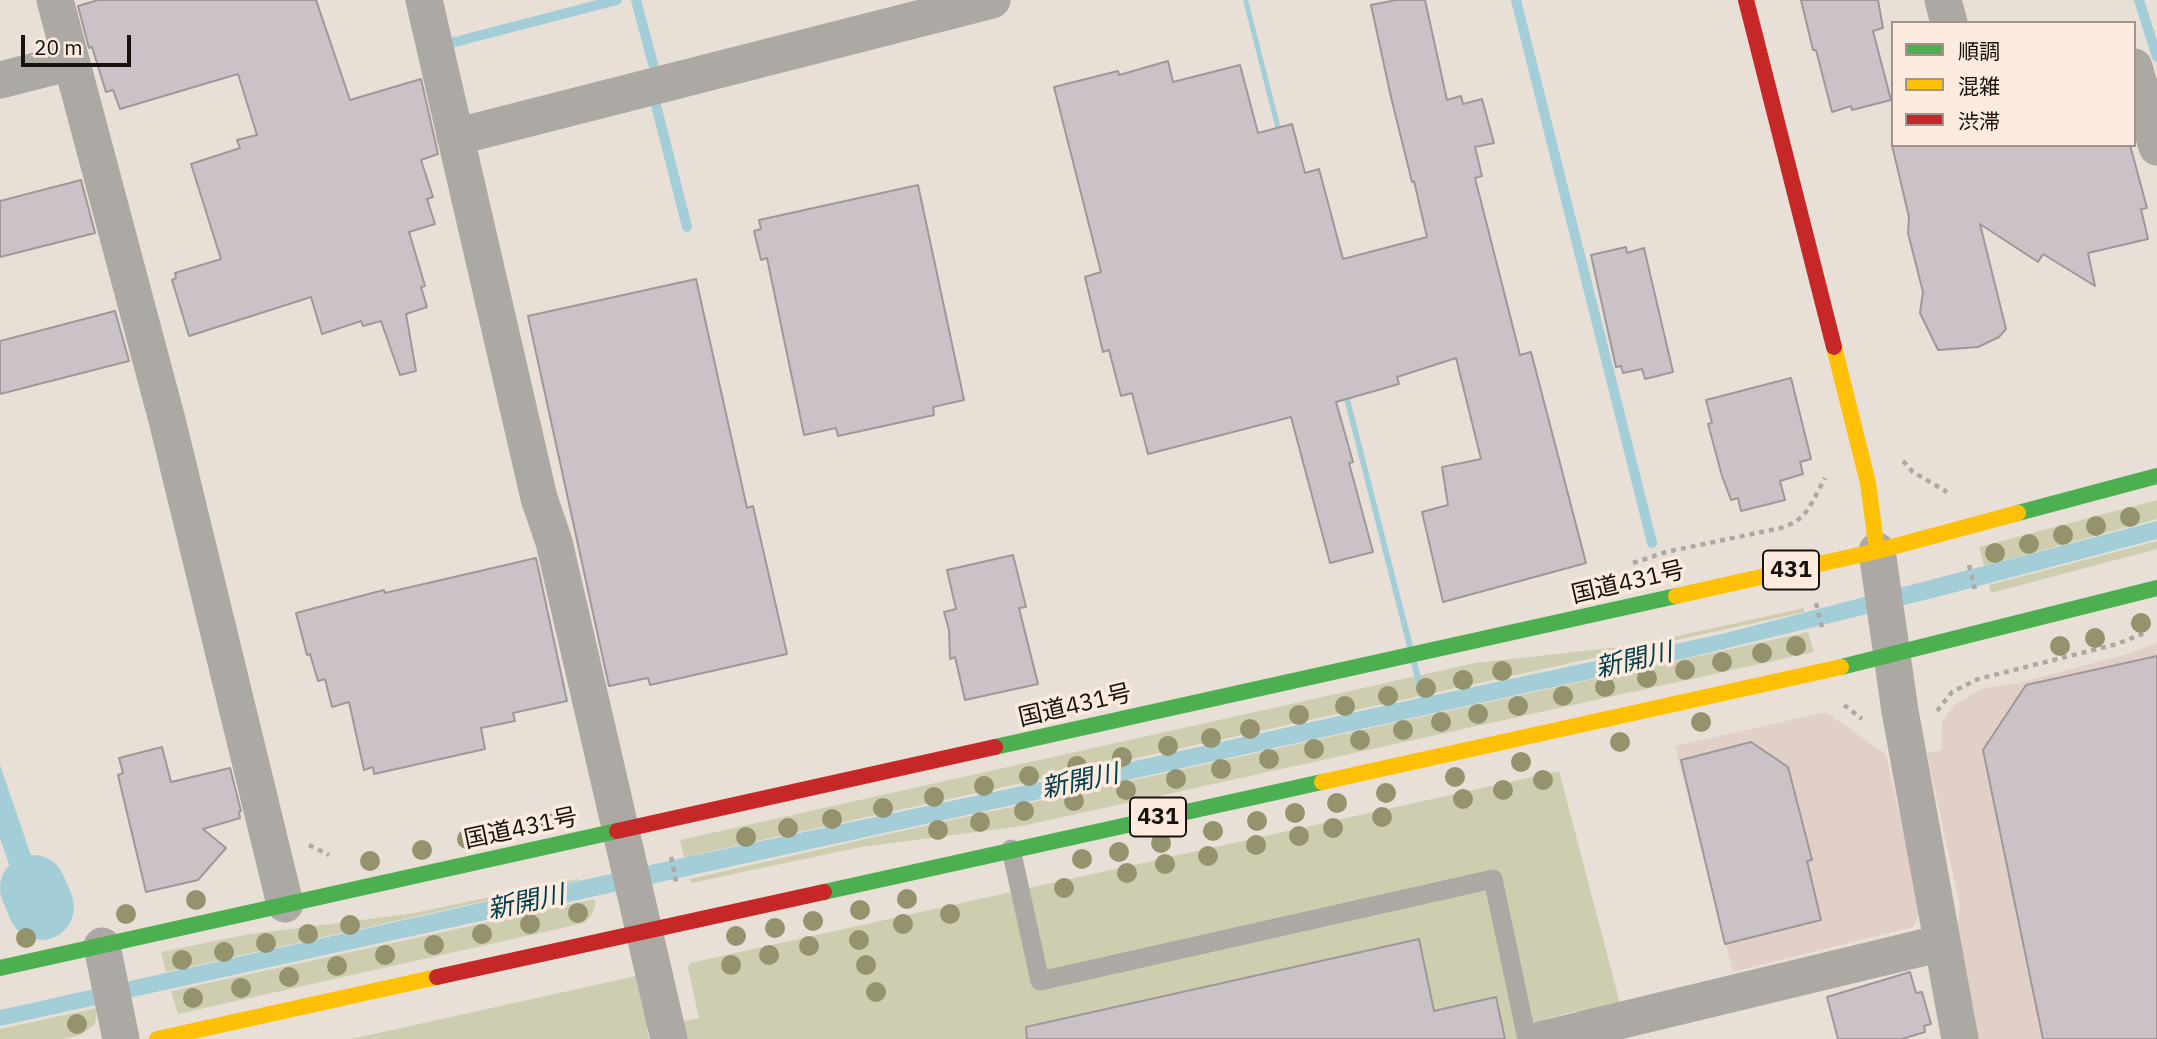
<!DOCTYPE html>
<html>
<head>
<meta charset="utf-8">
<style>
  body { margin:0 }
  #map { position:relative; width:2157px; height:1039px; overflow:hidden; background:#e8dfd7; font-family:"IBM Plex Sans","Noto Sans JP",sans-serif }
  canvas { display:block }
  .legend { position:absolute; left:1891px; top:21px; width:245px; height:126px; box-sizing:border-box; background:#fcebde; border:2px solid #a1948b; margin:0; padding:9px 12px; list-style:none; font-size:21px; color:#18120e }
  .legend li { display:flex; align-items:center; gap:14px; height:35px }
  .legend b { width:35px; border:2px solid #a1948b }
  .scale { position:absolute; left:21px; top:35px; width:110px; height:32px; box-sizing:border-box; border:4px solid #18120e; border-top:0; padding-left:9px; font-size:21px; line-height:24px; white-space:nowrap; color:#18120e; -webkit-text-stroke:5px #fcebde; paint-order:stroke }
</style>
</head>
<body>
<div id="map">
<canvas width="2157" height="1039"></canvas>
<ul class="legend">
<li><b style="height:9px;background:#4caf50"></b>順調</li>
<li><b style="height:9px;background:#ffc107"></b>混雑</li>
<li><b style="height:9px;background:#c62828"></b>渋滞</li>
</ul>
<div class="scale">20 m</div>
</div>
<script>
const c = document.querySelector('canvas').getContext('2d');
c.lineJoin = 'round';
function fillPath(path, color) {
  c.fillStyle = color;
  c.fill(path, 'evenodd');
}
function toPath(rows) {
  const path = new Path2D();
  for (const r of rows) {
    path.moveTo(r[0], r[1]);
    for (let i = 2; i < r.length; i += 2) path.lineTo(r[i], r[i + 1]);
  }
  return path;
}
function trace(path, color, width, dash) {
  c.strokeStyle = color;
  c.lineWidth = width;
  c.lineCap = dash ? 'butt' : 'round';
  c.setLineDash(dash || []);
  c.stroke(path);
}
function label(font, color, halo, rows, align = 'center') {
  c.font = font + ' "IBM Plex Sans","Noto Sans JP",sans-serif';
  c.lineWidth = 7;
  c.setLineDash([]);
  c.textBaseline = 'middle';
  c.strokeStyle = halo;
  c.fillStyle = color;
  for (const [text, x, y, turn = 0] of rows) {
    c.save();
    c.translate(x, y);
    c.rotate((+turn || 0) * Math.PI / 180);
    c.textAlign = isNaN(turn) ? turn : align;
    if (halo) c.strokeText(text, 0, 0);
    c.fillText(text, 0, 0);
    c.restore();
  }
}
const commercial = toPath([
  [2157,643,2157,1039,1970,1039,1954,959,1960,906,1927,753,1942,750,1942,722,1955,704,1984,688,2019,683,2131,653],
  [1826,712,1886,755,1921,909,1913,927,1733,972,1675,746]
]);
const green = toPath([
  [2157,500,2157,519,1984,566,1979,547],
  [2157,541,2157,549,1991,593,1989,585],
  [1804,608,1804,612,684,857,680,840,1475,663,1637,645],
  [1808,632,1814,652,1022,826,861,847,691,883,690,879,865,839],
  [1559,771,1622,1011,1582,1021,1576,1011,1545,1019,1547,1039,684,1039,680,1022,699,1018,688,968,690,963],
  [577,879,580,880,166,972,161,952,250,934,409,914],
  [595,899,595,906,591,916,584,923,178,1014,171,991],
  [636,976,651,1028,647,1029,649,1039,351,1039],
  [97,1008,95,1024,81,1035,63,1039,0,1039,0,1029]
]);
const water = toPath([
  [1243,0,1248,0,1426,697,1722,634,2157,521,2157,539,1941,596,1691,657,0,1026,0,1010,700,854,1022,786,1420,698],
  [0,765,35,867,12,873,0,838]
]);
const stream = toPath([
  [636,0,653,64],
  [1516,0,1652,543],
  [2139,0,2157,57],
  [443,45,617,0],
  [654,97,687,227]
]);
const river = toPath([
  [33,888,41,907]
]);
const building = toPath([
  [98,0,316,0,350,100,421,79,438,154,421,160,433,197,427,199,435,224,409,232,425,286,421,287,427,307,406,314,416,371,400,375,381,321,363,326,361,321,322,334,311,297,189,336,172,280,176,278,175,273,221,259,191,164,240,148,237,140,257,135,238,74,120,109,113,90,106,92,92,47,89,48,78,6,98,0],
  [1396,0,1425,0,1447,100,1461,96,1463,104,1482,99,1494,143,1475,147,1482,176,1475,178,1520,355,1531,352,1586,563,1443,602,1422,512,1448,505,1442,467,1481,459,1456,358,1397,377,1399,384,1336,402,1353,462,1349,463,1373,552,1330,563,1291,417,1148,454,1132,393,1121,396,1109,350,1103,352,1085,277,1101,272,1054,87,1118,71,1119,75,1168,61,1173,82,1240,65,1258,133,1292,124,1305,173,1319,169,1343,259,1427,237,1414,181,1412,182,1391,97,1371,5,1396,0],
  [1801,0,1878,0,1883,28,1873,31,1891,100,1852,110,1851,106,1832,112,1816,50,1813,50,1801,0],
  [1892,145,2130,145,2147,208,2141,209,2148,239,2088,253,2095,286,2043,254,2038,262,1980,224,2006,329,1999,337,1978,347,1938,350,1920,313,1923,292,1908,233,1909,217,1892,145],
  [81,180,95,233,0,257,0,201,81,180],
  [918,185,964,400,933,407,934,415,838,436,836,428,804,435,767,258,761,260,754,231,761,229,759,220,918,185],
  [1626,247,1627,253,1644,248,1673,372,1645,379,1642,369,1623,373,1621,366,1616,367,1591,255,1626,247],
  [696,279,747,508,753,506,787,654,650,685,648,678,609,686,528,316,696,279],
  [115,311,129,361,0,394,0,341,115,311],
  [1791,378,1811,459,1800,462,1803,474,1780,481,1785,500,1741,511,1738,498,1731,500,1722,476,1708,424,1712,423,1706,400,1791,378],
  [1013,555,1026,607,1019,608,1038,684,965,700,955,657,950,659,949,630,944,612,956,609,947,570,1013,555],
  [536,558,567,701,513,713,515,721,481,728,485,749,374,774,373,767,364,770,349,702,332,707,325,679,318,681,310,654,307,655,296,613,384,590,385,593,536,558],
  [2157,656,2157,1039,2043,1039,1983,750,2026,685,2157,656],
  [1751,742,1788,767,1812,860,1807,861,1821,920,1725,944,1681,760,1751,742],
  [162,747,171,782,230,768,241,811,239,812,240,818,203,829,226,848,198,880,146,892,118,775,123,773,119,758,162,747],
  [1419,939,1434,1011,1496,997,1505,1039,1027,1039,1026,1027,1419,939],
  [1910,972,1916,993,1922,992,1931,1024,1924,1026,1925,1032,1902,1039,1838,1039,1827,997,1910,972]
]);
const path = toPath([
  [1903,461,1913,472,1947,492],
  [1633,563,1666,552,1781,528,1796,522,1808,510,1825,478],
  [1969,565,1976,594],
  [1816,603,1823,632],
  [1844,705,1862,719],
  [1937,711,1952,692,1978,679,2117,644,2147,632],
  [309,845,329,855],
  [671,857,677,886]
]);
const lane = toPath([
  [1011,849,1040,981,1493,879,1527,1039]
]);
const street = toPath([
  [55,0,167,420,285,904],
  [424,0,539,498,554,542,669,1039],
  [1943,0,1949,23],
  [2134,67,2157,147],
  [0,80,71,62],
  [455,137,992,0],
  [1877,551,1900,711,1960,1039],
  [102,946,121,1039],
  [1544,1039,1942,943]
]);
const fast = toPath([
  [2018,513,2157,476],
  [1841,667,2157,588],
  [995,747,1676,596],
  [824,892,1322,782],
  [0,968,617,831]
]);
const slow = toPath([
  [1834,347,1868,483,1877,551],
  [1676,596,1877,551,2018,513],
  [1322,782,1841,667],
  [157,1039,437,977]
]);
const jam = toPath([
  [1746,0,1834,347],
  [617,831,995,747],
  [437,977,824,892]
]);
const trees = [
  [2130,517],
  [2096,526],
  [2063,535],
  [2029,544],
  [1995,553],
  [2141,623],
  [2095,638],
  [1796,646],
  [2060,646],
  [1762,653],
  [1722,662],
  [1685,670],
  [1502,671],
  [1647,678],
  [1463,680],
  [1605,687],
  [1426,688],
  [1388,696],
  [1563,696],
  [1345,706],
  [1518,706],
  [1478,714],
  [1299,715],
  [1441,722],
  [1701,722],
  [1250,729],
  [1403,730],
  [1211,738],
  [1360,740],
  [1620,742],
  [1168,746],
  [1314,749],
  [1122,757],
  [1269,759],
  [1521,762],
  [1077,766],
  [1221,769],
  [1029,776],
  [1455,777],
  [1176,779],
  [1543,780],
  [984,786],
  [1126,790],
  [1503,790],
  [1386,793],
  [934,797],
  [1463,799],
  [1074,801],
  [1337,803],
  [883,808],
  [1024,811],
  [1295,813],
  [1382,817],
  [832,819],
  [1257,821],
  [980,822],
  [547,823],
  [788,828],
  [1333,828],
  [938,830],
  [1213,831],
  [1299,836],
  [746,837],
  [467,839],
  [1161,843],
  [1256,845],
  [422,850],
  [1119,852],
  [1208,856],
  [1082,859],
  [370,861],
  [1165,864],
  [1127,873],
  [1064,888],
  [907,899],
  [196,900],
  [860,910],
  [578,913],
  [126,914],
  [950,914],
  [813,921],
  [530,924],
  [903,924],
  [350,925],
  [775,928],
  [308,934],
  [482,934],
  [736,936],
  [26,938],
  [859,940],
  [266,943],
  [434,945],
  [809,946],
  [224,952],
  [385,955],
  [769,955],
  [182,960],
  [731,965],
  [866,965],
  [337,966],
  [289,977],
  [241,988],
  [876,992],
  [193,998],
  [77,1024]
];
const shields = [
  [1791,570,56],
  [1158,817,56]
];
const shieldNames = [
  ["431",1791,570],
  ["431",1158,817]
];
const streetNames = [
  ["国道431号",1628,583,-13],
  ["国道431号",1075,706,-13],
  ["国道431号",521,829,-12]
];
const waterNames = [
  ["新開川",1634,661,-13],
  ["新開川",1080,782,-12],
  ["新開川",526,903,-12]
];
fillPath(commercial, '#e1d0c8');
fillPath(green, '#cecdaf');
fillPath(water, '#a3ced8');
trace(stream, '#a3ced8', 10);
trace(river, '#a3ced8', 66);
fillPath(building, '#cbc2c7');
trace(building, '#9e9998', 2);
trace(path, '#ada8a4', 4.5, [5, 5]);
trace(lane, '#aca8a4', 19);
trace(street, '#aca8a4', 37);
trace(fast, '#4caf50', 16);
trace(slow, '#ffc107', 16);
trace(jam, '#c62828', 16);
c.fillStyle = '#94936e';
for (const [x, y] of trees) {
  c.beginPath();
  c.arc(x, y, 10, 0, 2 * Math.PI);
  c.fill();
}
for (const [x, y, w] of shields) {
  const box = new Path2D();
  box.roundRect(x - w / 2, y - 19.5, w, 39, 5);
  c.fillStyle = '#fcebde';
  c.fill(box);
  trace(box, '#18120e', 2);
}
label('bold 23px', '#18120e', null, shieldNames);
label('24px', '#18120e', '#fcebde', streetNames);
label('italic 26px', '#003d4a', '#fcebde', waterNames);
</script>
</body>
</html>
